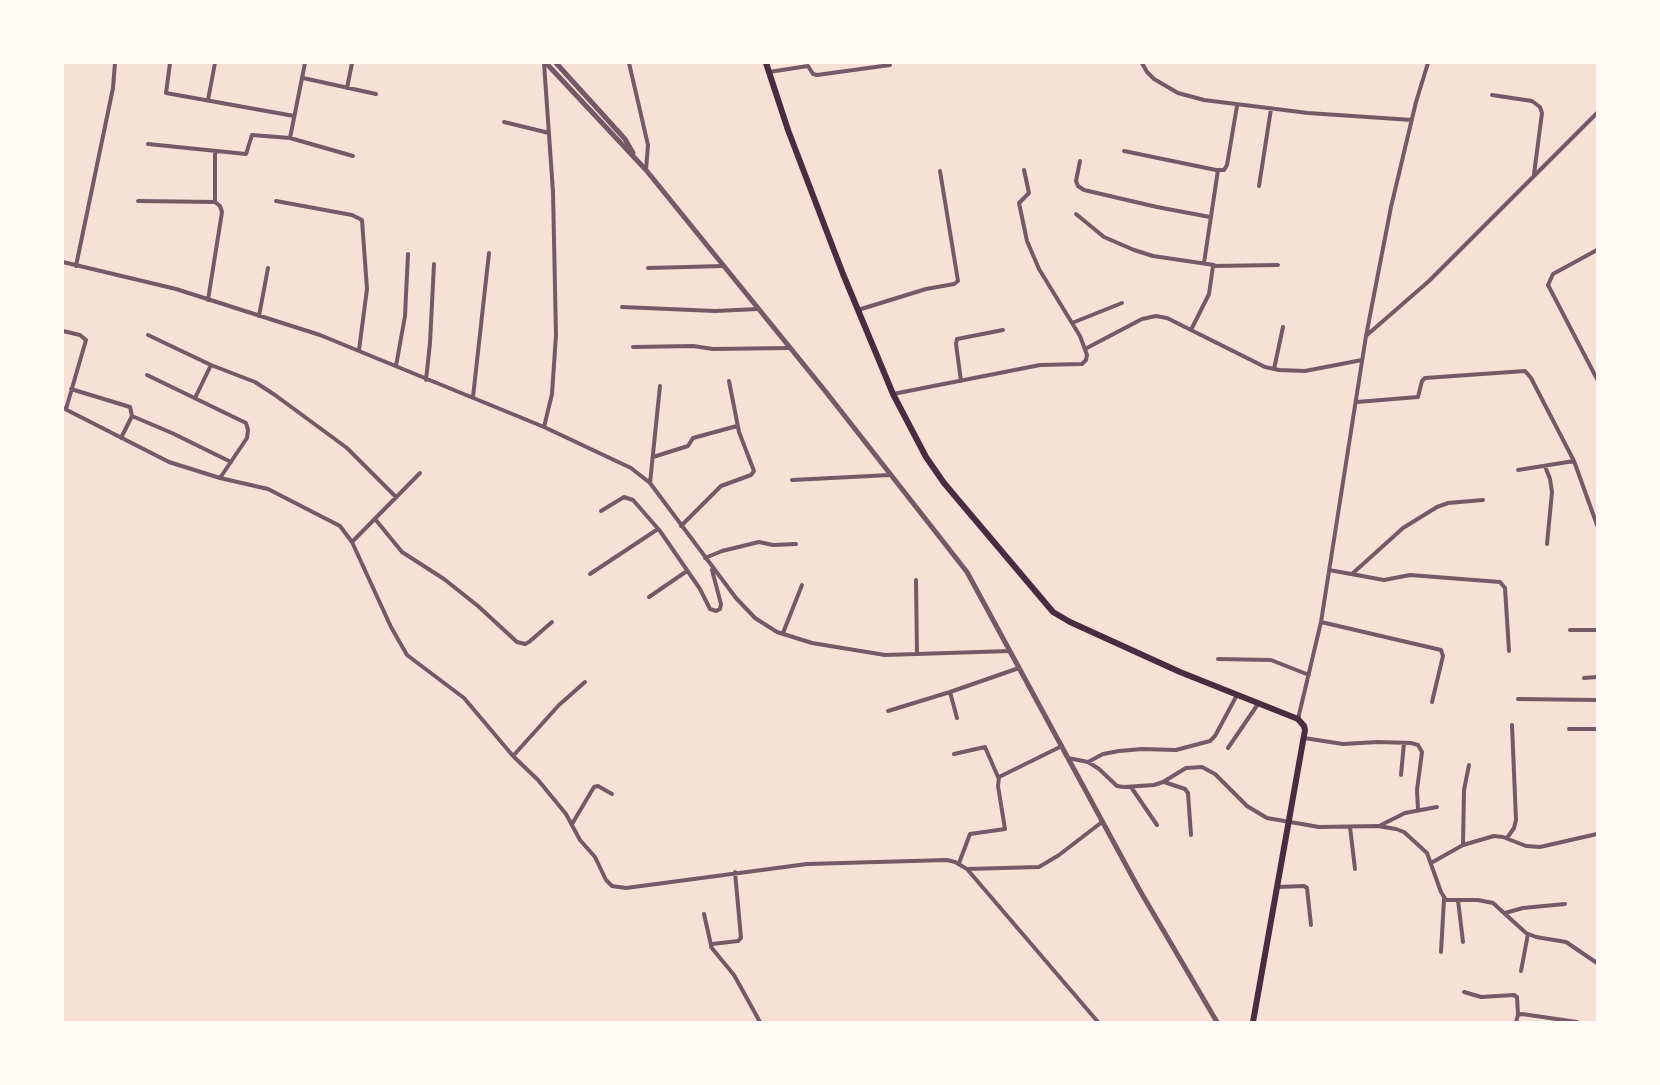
<!DOCTYPE html>
<html>
<head>
<meta charset="utf-8">
<style>
  body { margin:0 }
  #map { position:relative; width:1660px; height:1085px; overflow:hidden; background:#f7e1d7; font-family:Barlow,sans-serif }
  canvas { display:block }
  .frame { position:absolute; inset:0; border:64px solid #fffaf5; pointer-events:none }
</style>
</head>
<body>
<div id="map">
<canvas width="1660" height="1085"></canvas>
<div class="frame"></div>
</div>
<script>
const c = document.querySelector('canvas').getContext('2d');
c.lineJoin = 'round';
function toPath(rows) {
  const path = new Path2D();
  for (const r of rows) {
    path.moveTo(r[0], r[1]);
    for (let i = 2; i < r.length; i += 2) path.lineTo(r[i], r[i + 1]);
  }
  return path;
}
function trace(path, color, width, dash) {
  c.strokeStyle = color;
  c.lineWidth = width;
  c.lineCap = dash ? 'butt' : 'round';
  c.setLineDash(dash || []);
  c.stroke(path);
}
const minor = toPath([
  [170,63,166,93,294,116],
  [629,63,648,145,646,170],
  [1142,63,1147,72,1154,79,1178,93,1204,100,1308,113,1412,120],
  [769,72,808,66,813,74,817,75,890,65],
  [303,78,376,94],
  [347,88,352,63],
  [1492,95,1532,101,1540,107,1542,113,1534,174],
  [208,100,215,63],
  [504,122,549,133],
  [290,138,305,63],
  [148,144,246,154,252,135,290,138,353,156],
  [215,151,215,202],
  [1124,151,1216,170,1224,170,1227,165,1237,106],
  [1080,161,1076,181,1078,186,1084,190,1157,207,1210,217],
  [1259,186,1271,109],
  [138,201,215,202,220,206,222,212,208,300],
  [276,201,352,215,362,220,367,289,359,350],
  [1076,214,1104,237,1134,250,1153,256,1214,265],
  [1597,250,1553,274,1548,285,1597,379],
  [63,262,176,289,320,335,544,427,631,468,650,483,736,598,755,618,777,632,812,643,885,655,1010,651],
  [1204,263,1218,170],
  [76,266,113,88,115,63],
  [648,268,723,266],
  [622,307,715,311,758,309],
  [858,310,926,289,954,284,958,281,940,171],
  [259,316,268,268],
  [1072,323,1122,303],
  [1191,330,1209,294,1213,266,1278,265],
  [63,331,80,335,86,340,66,409],
  [148,335,211,365,255,382,275,395,347,448,396,497],
  [1367,335,1429,281,1597,113],
  [633,347,693,346,713,349,789,348],
  [1085,349,1142,319,1156,316,1167,318,1265,367,1279,370,1305,371,1362,360],
  [396,366,405,316,408,254],
  [1274,369,1283,327],
  [147,375,246,423,248,430,247,438,220,478],
  [426,380,430,343,434,264],
  [961,381,956,344,957,339,1003,330],
  [71,389,130,407,132,416,121,438],
  [893,394,1040,365,1082,364,1086,360,1087,355,1080,336,1039,269,1027,241,1019,203,1029,193,1024,170],
  [473,397,489,253],
  [195,398,211,365],
  [1357,402,1418,397,1422,381,1425,378,1525,371,1531,378,1574,461,1597,525],
  [63,408,169,462,220,478,268,489,340,526,352,542,391,627,407,655,464,698,513,756,538,780,566,814,580,840,595,857,606,880,612,886,626,888,807,864,947,860,955,862,967,869,1098,1022],
  [132,416,172,433,231,462],
  [544,427,552,394,556,335,553,192,544,63],
  [653,457,688,446,693,438,737,426],
  [1545,466,1550,479,1552,492,1547,544],
  [1518,470,1574,461],
  [792,480,890,475],
  [650,483,660,386],
  [601,511,624,497,633,500,660,531,700,589,710,609,716,611,720,609,721,604,712,570],
  [375,519,402,552,444,579,478,606,517,642,525,644,529,642,552,622],
  [681,526,721,486,751,475,754,471,739,432,729,381],
  [352,542,420,473],
  [705,558,722,551,759,542,773,545,796,544],
  [1329,570,1384,580,1410,575,1500,582,1505,588,1509,651],
  [590,574,658,529],
  [1352,574,1403,528,1437,507,1448,503,1483,500],
  [916,580,917,654],
  [649,597,687,571],
  [1321,622,1441,650,1443,656,1432,702],
  [1570,630,1597,630],
  [783,633,802,585],
  [1218,659,1271,660,1309,675],
  [1584,678,1597,677],
  [950,692,957,718],
  [1518,699,1597,700],
  [888,711,950,692,1019,668],
  [1298,719,1321,622,1366,336,1391,207,1416,102,1428,63],
  [1569,729,1597,729],
  [1304,738,1343,744,1378,742,1411,743,1418,745,1422,752,1417,790,1418,810],
  [1228,748,1258,704],
  [954,754,985,747,998,777],
  [513,756,559,705,585,682],
  [1068,758,1088,762,1099,769,1117,786,1124,787,1154,785,1163,782,1186,768,1202,767,1215,774,1247,806,1267,818,1319,827,1378,826,1396,829,1404,832,1427,853,1441,892,1446,900,1478,900,1493,903,1526,933,1536,937,1566,942,1597,963],
  [1088,762,1103,754,1119,751,1142,749,1176,750,1210,741,1215,736,1237,695],
  [1401,775,1404,743],
  [1164,782,1185,789,1188,793,1191,835],
  [1131,787,1157,825],
  [572,824,594,787,598,786,612,794],
  [1381,825,1405,813,1437,807],
  [1350,827,1355,869],
  [1507,838,1514,828,1516,820,1512,725],
  [1463,844,1464,790,1469,765],
  [959,863,970,834,1005,829,998,786,999,777,1062,746],
  [1431,863,1463,845,1494,836,1503,837,1526,846,1540,847,1597,834],
  [967,869,1039,867,1059,855,1102,822],
  [735,872,741,938,738,941,712,944,711,947,734,975,760,1022],
  [1278,887,1304,886,1307,888,1311,925],
  [1458,900,1463,942],
  [1505,913,1523,908,1565,904],
  [704,914,711,945],
  [1441,952,1444,899],
  [1521,971,1528,934],
  [1464,992,1481,997,1514,995,1517,997,1518,1015],
  [1516,1022,1518,1015,1522,1014,1577,1022]
]);
const tertiary = toPath([
  [546,63,646,170,826,392,967,572,1139,889,1217,1022],
  [556,63,625,139,633,153]
]);
const secondary = toPath([
  [766,63,788,130,843,274,893,394,926,457,944,483,1053,612,1070,622,1180,672,1298,719,1304,726,1305,730,1253,1022]
]);
trace(minor, '#755966', 4);
trace(tertiary, '#755966', 5);
trace(secondary, '#4a2c40', 6);
</script>
</body>
</html>
